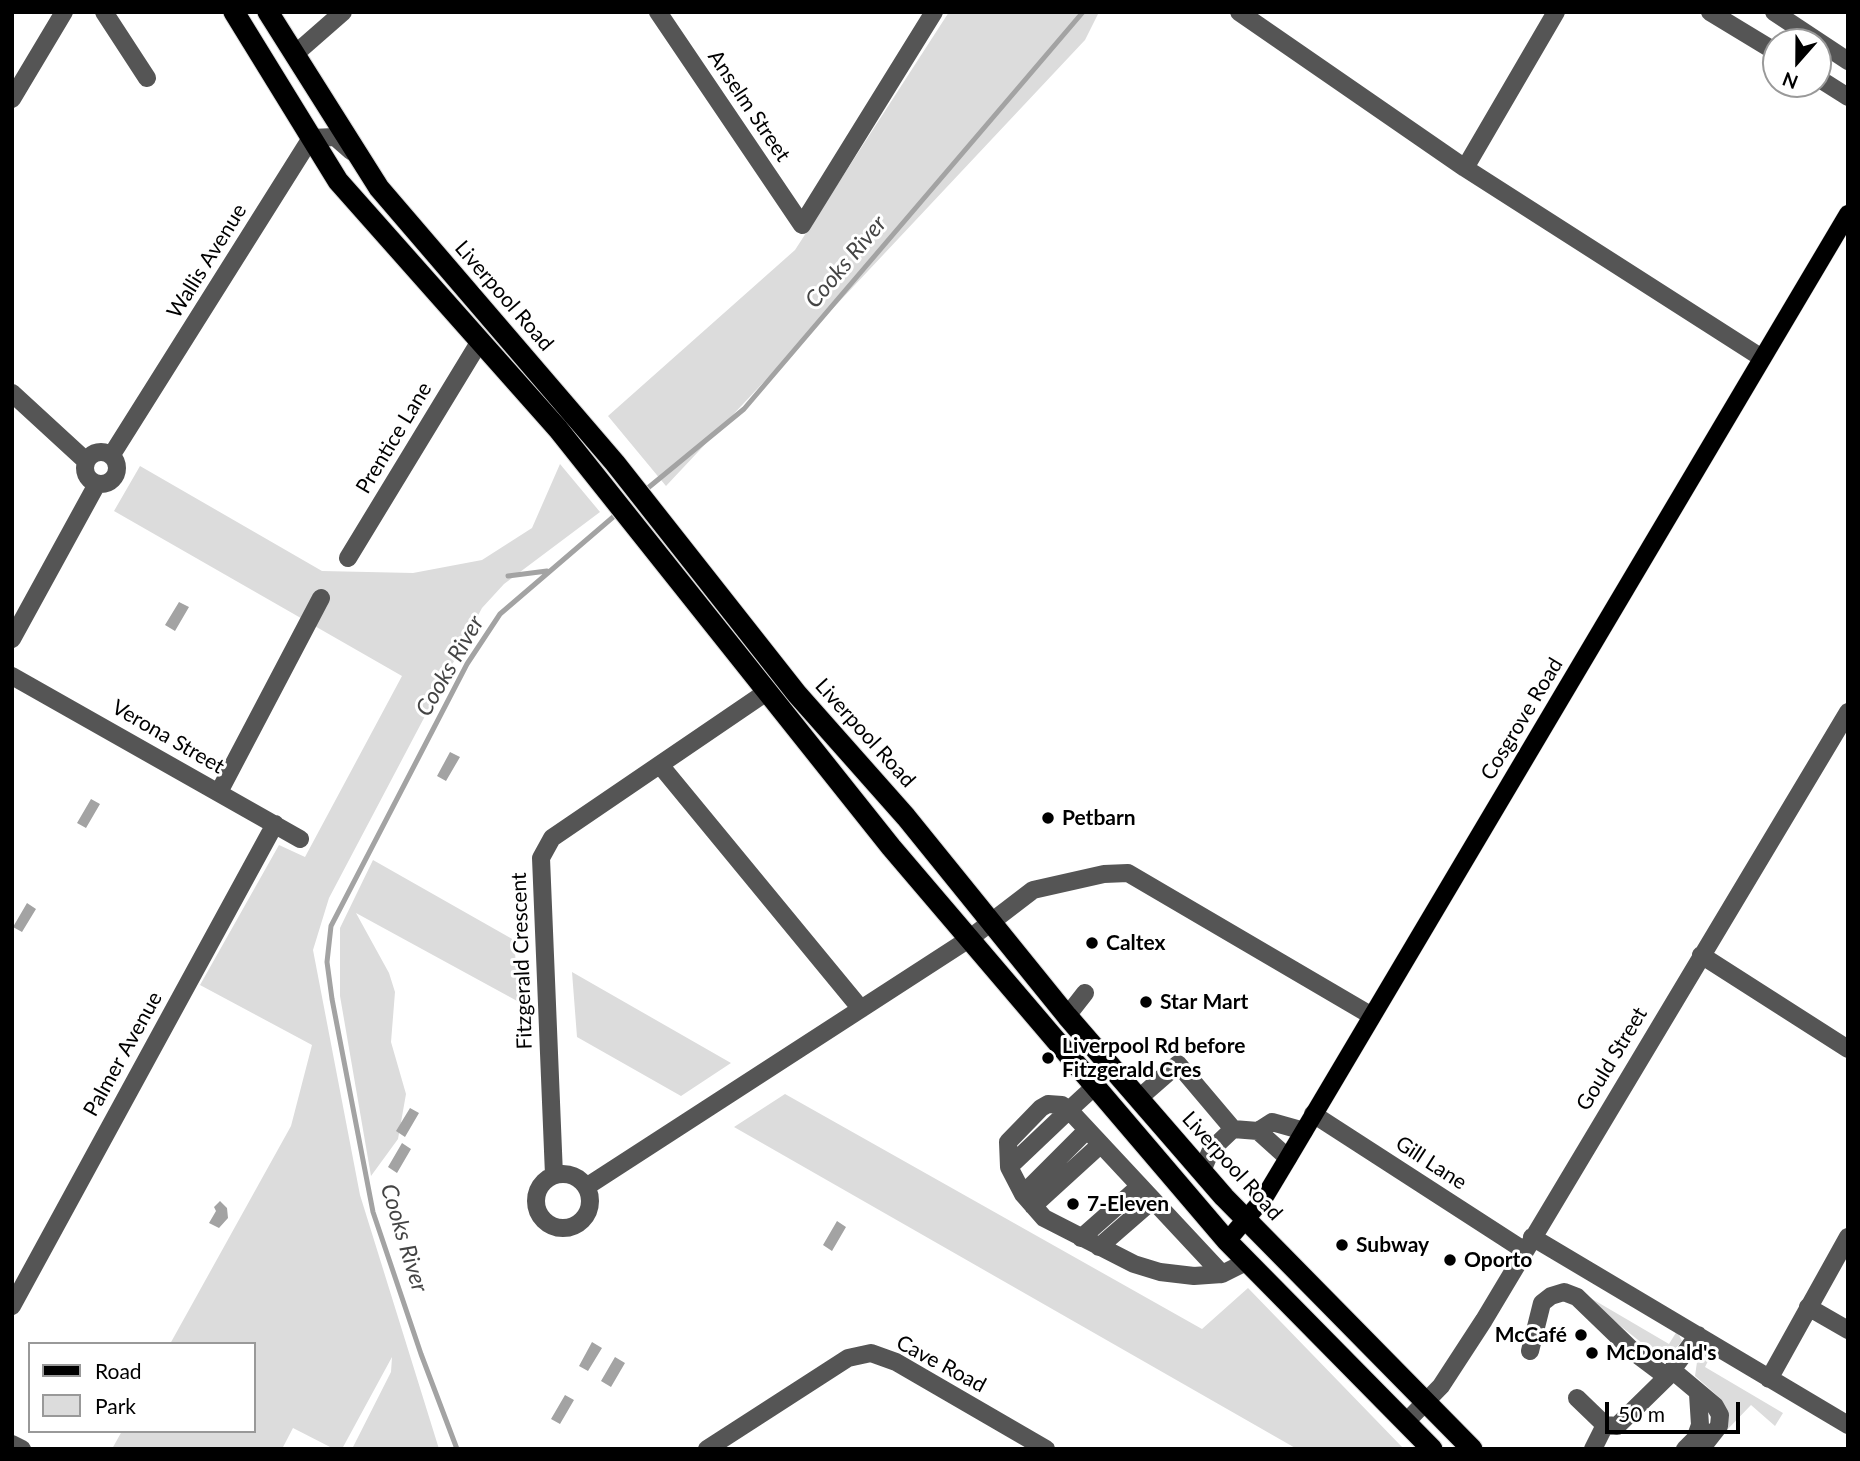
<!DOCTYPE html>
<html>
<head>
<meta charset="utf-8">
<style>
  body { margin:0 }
  #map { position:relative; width:1860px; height:1461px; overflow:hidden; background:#fff; font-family:Lato,sans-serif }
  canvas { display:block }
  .frame { position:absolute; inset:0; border:14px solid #000; pointer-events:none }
  .legend { position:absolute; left:28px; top:1342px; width:228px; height:91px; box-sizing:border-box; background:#fff; border:2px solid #999; margin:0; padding:9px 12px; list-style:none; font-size:21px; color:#000 }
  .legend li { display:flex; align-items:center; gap:14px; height:35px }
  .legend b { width:35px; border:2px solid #999 }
  .north { position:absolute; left:1762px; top:28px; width:70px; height:70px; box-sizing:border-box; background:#fff; border:2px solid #999; border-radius:50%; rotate:201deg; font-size:19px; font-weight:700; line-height:28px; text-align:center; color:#000 }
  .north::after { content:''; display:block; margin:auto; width:24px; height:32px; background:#000; clip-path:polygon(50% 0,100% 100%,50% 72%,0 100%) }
  .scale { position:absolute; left:1605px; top:1402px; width:135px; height:32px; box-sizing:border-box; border:4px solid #000; border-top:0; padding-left:9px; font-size:21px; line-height:24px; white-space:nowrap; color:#000; -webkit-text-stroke:5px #fff; paint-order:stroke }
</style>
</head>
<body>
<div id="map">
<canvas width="1860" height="1461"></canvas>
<div class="frame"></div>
<ul class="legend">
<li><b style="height:9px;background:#000"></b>Road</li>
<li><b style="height:19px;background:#dcdcdc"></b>Park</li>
</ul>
<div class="north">N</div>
<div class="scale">50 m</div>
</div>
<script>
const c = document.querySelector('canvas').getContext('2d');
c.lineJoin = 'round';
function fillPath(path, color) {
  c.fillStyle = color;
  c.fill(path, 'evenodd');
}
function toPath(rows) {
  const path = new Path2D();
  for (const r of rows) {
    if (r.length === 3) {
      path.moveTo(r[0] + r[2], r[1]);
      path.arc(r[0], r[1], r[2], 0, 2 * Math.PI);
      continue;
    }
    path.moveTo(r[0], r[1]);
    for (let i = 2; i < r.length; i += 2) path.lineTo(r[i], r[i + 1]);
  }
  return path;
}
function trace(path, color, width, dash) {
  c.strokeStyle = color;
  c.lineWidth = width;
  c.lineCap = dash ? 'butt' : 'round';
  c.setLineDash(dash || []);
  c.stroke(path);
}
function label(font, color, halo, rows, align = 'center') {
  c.font = font + ' Lato,sans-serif';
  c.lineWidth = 6;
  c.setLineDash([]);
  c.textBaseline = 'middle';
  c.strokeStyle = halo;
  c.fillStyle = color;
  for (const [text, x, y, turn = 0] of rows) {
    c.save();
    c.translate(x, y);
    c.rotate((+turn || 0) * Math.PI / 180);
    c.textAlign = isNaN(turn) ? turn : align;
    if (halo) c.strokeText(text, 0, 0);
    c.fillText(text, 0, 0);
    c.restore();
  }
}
const green = toPath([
  [949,12,1099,12,1085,40,666,486,608,416,795,250],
  [560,464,600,512,504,584,482,608,329,898,313,950,360,1195,439,1449,352,1449,391,1372,392,1357,342,1449,334,1449,293,1428,282,1449,112,1449,122,1431,254,1431,254,1344,170,1344,291,1126,312,1045,200,985,279,845,305,857,402,676,114,511,140,466,322,571,413,573,482,560,532,528],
  [373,860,514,940,519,1002,356,913,389,973,395,992,391,1042,406,1094,398,1139,371,1176,340,996,340,928],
  [572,972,731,1063,681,1096,577,1037],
  [785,1094,1202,1329,1248,1288,1404,1449,1297,1449,734,1127],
  [1570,1286,1669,1344,1677,1331,1682,1341,1671,1354,1657,1355],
  [1706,1351,1712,1353,1705,1367,1783,1413,1775,1426,1751,1405,1726,1431,1721,1399,1695,1376,1698,1355]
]);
const water = toPath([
  [179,602,189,607,175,631,165,625],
  [450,752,460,757,446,781,437,776],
  [91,799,100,804,86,828,77,823],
  [27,903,36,909,22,932,13,927],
  [410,1108,419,1113,405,1137,396,1131],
  [402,1143,411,1149,397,1173,388,1167],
  [220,1201,227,1208,228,1218,219,1228,209,1223,216,1211,214,1207],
  [837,1221,846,1227,832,1251,823,1245],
  [592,1342,602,1348,588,1371,579,1366],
  [615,1357,625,1363,611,1387,601,1381],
  [565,1395,574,1400,560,1424,551,1419]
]);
const stream = toPath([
  [643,492,744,409,1083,12],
  [508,576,547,571],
  [457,1449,421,1354,373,1212,332,999,327,962,331,926,467,664,500,614,619,512]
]);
const minor = toPath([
  [104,12,147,78],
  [658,12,802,225,934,12],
  [1239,12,1465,168,1762,358],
  [1710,12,1776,52],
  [1774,12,1848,61],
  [295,54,343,12],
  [1818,78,1848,97],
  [12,99,64,12],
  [1465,168,1556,12],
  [12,393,86,461],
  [101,468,16],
  [111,456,311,138,335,137,351,151],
  [348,558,480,341],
  [12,639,97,484],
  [12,676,300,839],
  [660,765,861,1009],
  [219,792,321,598],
  [1701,955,1848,1049],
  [1067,1016,1085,993],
  [1094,1087,1069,1110,1222,1274,1246,1262],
  [1138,1099,1178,1064,1233,1129,1211,1150,1202,1171],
  [1313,1114,1525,1251],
  [1233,1129,1258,1131,1272,1122,1304,1131],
  [1258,1131,1288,1158],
  [1009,1167,1069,1110,1062,1105,1048,1104,1041,1108,1008,1142,1009,1167,1023,1194,1044,1218,1134,1264,1160,1272,1194,1276,1222,1274],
  [563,1201,27],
  [554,1175,541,858,552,838,765,693],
  [586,1187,969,939,1033,890,1104,874,1128,873,1372,1016],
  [1023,1194,1087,1130],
  [1033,1206,1101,1144],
  [1532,1237,1848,1425],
  [1081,1238,1140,1186],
  [1099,1247,1153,1200],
  [12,1306,275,824],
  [1808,1307,1848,1330],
  [1530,1351,1542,1303,1551,1296,1564,1292,1577,1297,1635,1353,1667,1377],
  [1672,1370,1715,1406,1720,1415,1719,1426,1701,1449],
  [1769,1379,1848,1237],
  [1577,1398,1605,1425,1617,1426,1667,1377,1698,1335],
  [1406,1422,1441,1386,1484,1320,1848,712],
  [12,1444,22,1449],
  [707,1449,848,1358,871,1353,896,1362,1046,1449],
  [1593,1449,1605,1425],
  [1685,1449,1695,1439,1700,1425,1698,1394]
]);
const major = toPath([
  [1227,1241,1264,1198,1288,1158,1848,214]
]);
const highway = toPath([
  [234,12,338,181,558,429,891,847,1227,1241,1432,1449],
  [268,12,379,188,615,463,797,694,906,817,1067,1016,1224,1197,1472,1449]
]);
const markers = [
  [1048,818,7,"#000"],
  [1092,943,7,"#000"],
  [1146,1002,7,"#000"],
  [1048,1058,7,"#000"],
  [1073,1204,7,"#000"],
  [1342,1245,7,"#000"],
  [1450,1260,7,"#000"],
  [1581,1335,7,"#000"],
  [1592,1353,7,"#000"]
];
const streetNames = [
  ["Anselm Street",749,106,56],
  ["Wallis Avenue",207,261,-58],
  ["Liverpool Road",504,296,49],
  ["Prentice Lane",394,438,-59],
  ["Cosgrove Road",1522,719,-59],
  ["Liverpool Road",865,733,48],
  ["Verona Street",168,737,30],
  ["Fitzgerald Crescent",522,961,-92],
  ["Palmer Avenue",123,1054,-61],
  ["Gould Street",1612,1059,-59],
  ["Gill Lane",1431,1163,33],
  ["Liverpool Road",1232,1166,48],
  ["Cave Road",941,1364,28]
];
const poiNames = [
  ["Petbarn",1062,818],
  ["Caltex",1106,943],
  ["Star Mart",1160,1002],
  ["Liverpool Rd before",1062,1046],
  ["Fitzgerald Cres",1062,1070],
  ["7-Eleven",1087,1204],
  ["Subway",1356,1245],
  ["Oporto",1464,1260],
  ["McCafé",1567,1335,"right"],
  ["McDonald's",1606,1353]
];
const waterNames = [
  ["Cooks River",846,262,-50],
  ["Cooks River",450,666,-60],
  ["Cooks River",404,1238,73]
];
fillPath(green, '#dcdcdc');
fillPath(water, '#a3a3a3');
trace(stream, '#a3a3a3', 5);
trace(major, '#dbdbdb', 19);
trace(highway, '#dbdbdb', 23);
trace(minor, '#555', 18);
trace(major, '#000', 18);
trace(highway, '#000', 21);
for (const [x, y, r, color] of markers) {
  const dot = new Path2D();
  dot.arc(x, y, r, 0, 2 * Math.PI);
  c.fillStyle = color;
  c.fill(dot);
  trace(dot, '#fff', 2.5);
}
label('21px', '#000', '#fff', streetNames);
label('bold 21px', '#000', '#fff', poiNames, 'left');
label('italic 23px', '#444', '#fff', waterNames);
</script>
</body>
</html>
